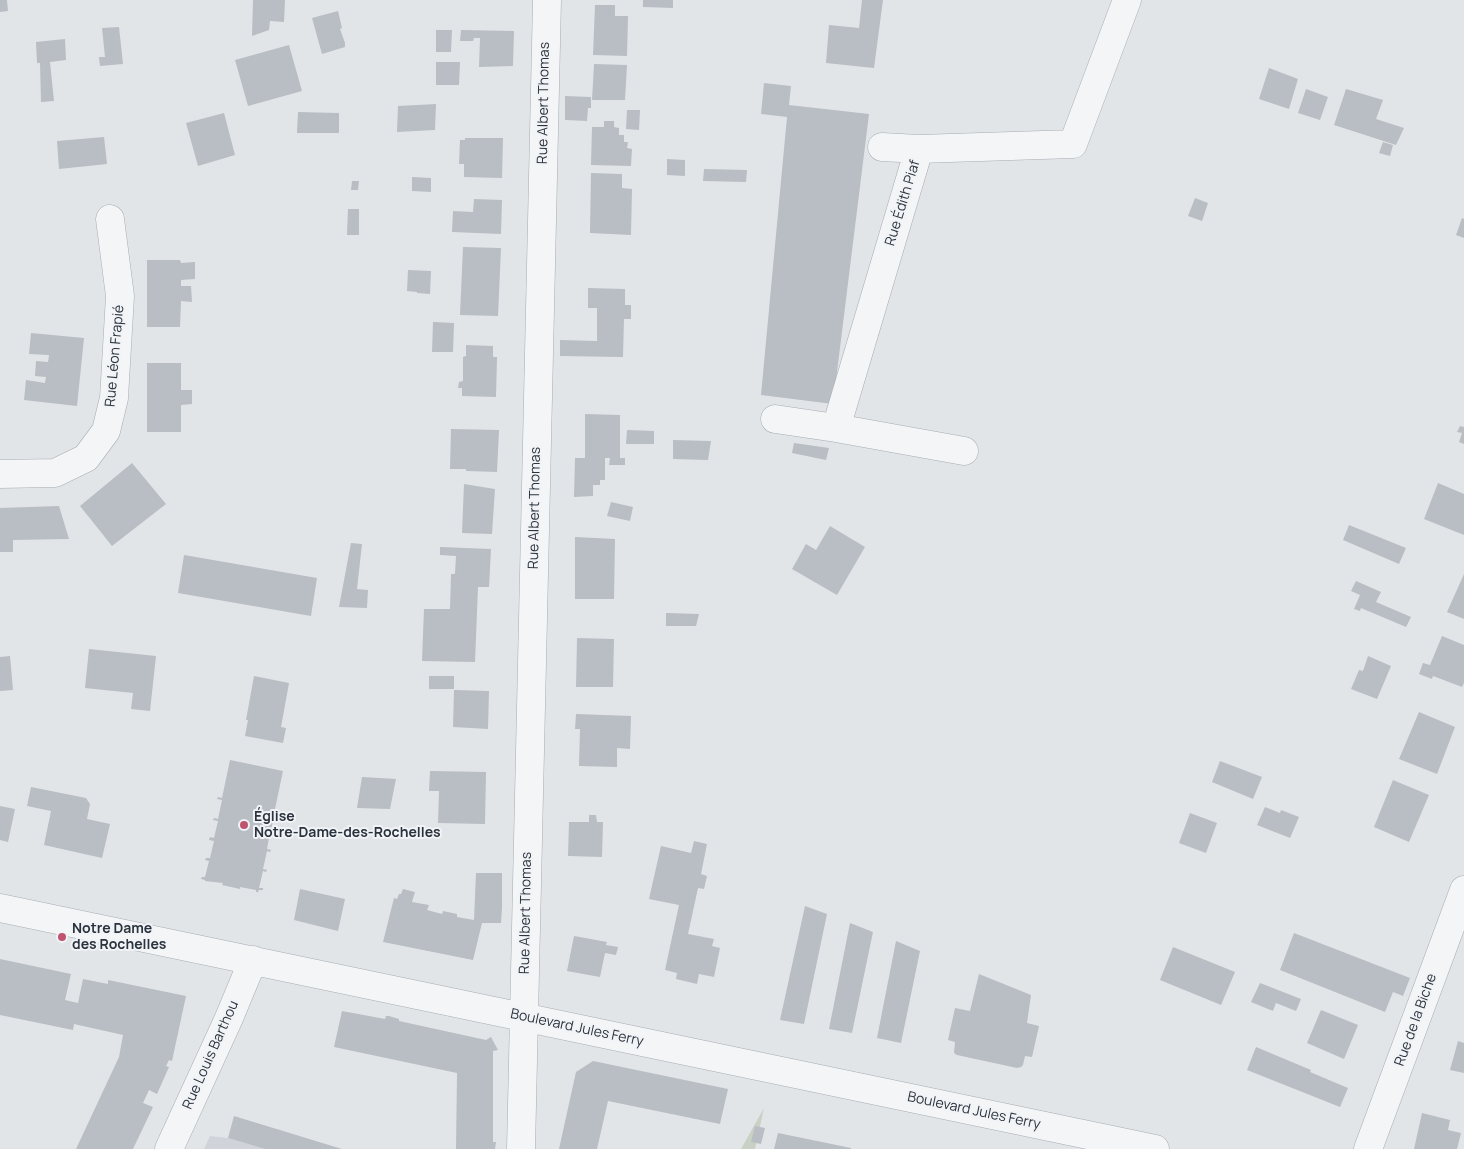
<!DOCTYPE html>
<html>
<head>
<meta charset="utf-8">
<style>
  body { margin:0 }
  canvas { display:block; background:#e1e5e8 }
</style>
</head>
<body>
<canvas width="1464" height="1149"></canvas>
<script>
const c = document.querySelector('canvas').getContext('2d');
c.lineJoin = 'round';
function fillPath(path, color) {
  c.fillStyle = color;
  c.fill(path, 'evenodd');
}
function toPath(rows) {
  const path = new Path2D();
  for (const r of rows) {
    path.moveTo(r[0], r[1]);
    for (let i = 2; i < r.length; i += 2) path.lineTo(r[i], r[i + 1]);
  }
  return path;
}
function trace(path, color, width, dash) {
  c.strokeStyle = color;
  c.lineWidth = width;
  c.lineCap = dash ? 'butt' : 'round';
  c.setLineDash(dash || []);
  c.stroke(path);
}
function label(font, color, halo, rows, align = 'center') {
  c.font = font + ' Manrope,sans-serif';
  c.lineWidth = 4;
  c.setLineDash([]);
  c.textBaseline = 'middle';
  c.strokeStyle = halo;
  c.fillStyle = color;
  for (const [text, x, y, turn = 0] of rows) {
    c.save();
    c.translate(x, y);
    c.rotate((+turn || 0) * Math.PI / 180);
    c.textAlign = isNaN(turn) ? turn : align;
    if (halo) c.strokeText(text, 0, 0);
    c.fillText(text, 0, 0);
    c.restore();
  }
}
const built = toPath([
  [210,1136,228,1138,265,1149,204,1149]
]);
const green = toPath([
  [764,1108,755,1149,741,1149]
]);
const building = toPath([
  [0,0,7,0,8,11,0,12],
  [253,0,285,0,284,22,270,21,269,30,252,36],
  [643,0,673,0,673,8,643,7],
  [862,0,883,0,874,68,826,63,829,25,859,28],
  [595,5,615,5,615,16,628,16,627,56,593,55],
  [338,11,342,28,340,29,345,43,345,47,322,54,312,18],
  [119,27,123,64,100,66,99,57,105,57,102,28],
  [436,30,452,30,451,52,436,52],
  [461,30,514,31,513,66,479,67,480,38,474,38,473,41,460,41],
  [65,39,66,60,50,62,54,101,41,102,40,63,37,63,36,42],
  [289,45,302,91,248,106,235,60],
  [436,62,460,62,459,85,436,85],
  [594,64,627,65,625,100,592,100],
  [1269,68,1298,79,1289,109,1259,99],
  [764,83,791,86,789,105,869,114,833,404,761,395,787,117,761,114],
  [1306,89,1328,97,1320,120,1298,113],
  [1346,89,1383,100,1376,119,1404,128,1396,145,1334,125],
  [565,96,591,97,591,108,588,108,587,121,565,120],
  [436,104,435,130,397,132,398,106],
  [627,110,640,110,639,130,626,129],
  [298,112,339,113,339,133,297,133],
  [224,113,235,155,198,166,186,123],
  [604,121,614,121,614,127,619,128,619,135,624,135,624,142,628,142,627,148,632,149,631,166,591,165,592,127,604,127],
  [104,137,107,164,59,169,57,141],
  [465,138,503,138,502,178,464,177,464,164,459,164,460,140,465,140],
  [1383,142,1393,145,1390,156,1379,153],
  [667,159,685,160,685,176,667,175],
  [704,169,747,170,746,182,703,181],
  [591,173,622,174,622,188,632,189,631,235,590,233],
  [412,177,431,178,431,192,412,191],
  [352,181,359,181,358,190,351,190],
  [1195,198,1208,203,1202,221,1188,216],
  [474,199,502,200,501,234,452,232,453,211,473,212],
  [348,209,359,209,359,235,347,235],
  [1462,218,1464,219,1464,238,1456,235],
  [463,247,501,248,498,316,460,315],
  [147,260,180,260,181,263,195,262,195,279,181,280,181,286,191,286,192,302,181,301,180,327,147,327],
  [408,270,431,271,430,294,417,293,417,292,407,291],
  [588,288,625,289,625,305,631,305,631,319,624,319,623,357,560,356,560,340,597,341,597,308,588,308],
  [433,322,454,323,453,352,432,352],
  [31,333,84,338,77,406,24,400,26,380,45,383,46,377,35,376,36,361,48,362,49,355,29,354],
  [466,345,493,346,493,357,497,357,496,397,462,396,462,388,458,388,459,382,463,381,463,357,466,356],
  [147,363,181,363,181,390,192,390,192,404,181,405,181,432,147,432],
  [585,414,620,415,620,458,625,458,625,465,609,465,610,458,605,458,605,480,600,480,600,485,593,485,593,496,574,497,575,458,585,458],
  [1460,426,1464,427,1464,444,1459,442,1462,433,1457,432],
  [451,429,499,430,497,472,466,471,466,469,450,469],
  [627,430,654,431,654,444,626,444],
  [673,440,711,441,708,460,673,459],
  [794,443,829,448,826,460,792,453],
  [132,463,166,504,112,546,80,506],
  [1438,483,1464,494,1464,535,1424,519],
  [464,484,495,489,492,534,462,533],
  [611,502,633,507,630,521,607,516],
  [59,506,69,539,13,540,13,552,0,552,0,508],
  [1349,525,1406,548,1399,564,1343,540],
  [830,526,865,547,837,595,792,569,806,544,816,550],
  [575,537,615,539,614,599,575,599],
  [351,543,362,544,357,589,368,590,367,608,339,607],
  [440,547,491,549,489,587,478,587,475,662,422,661,424,609,450,609,451,574,455,574,456,556,440,555],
  [184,555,317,578,311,616,178,593],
  [1464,574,1464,619,1447,612],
  [1356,581,1381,592,1376,602,1411,617,1406,627,1361,608,1360,611,1354,609,1360,595,1351,591],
  [666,613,699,614,696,626,666,626],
  [1442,636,1464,645,1464,683,1462,687,1433,676,1432,679,1419,674,1423,663,1430,665],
  [577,638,614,639,613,687,576,687],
  [89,649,156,656,150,711,131,709,133,693,85,688],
  [10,656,13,690,0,691,0,657],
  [1368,656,1391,666,1377,699,1351,689,1359,670,1363,671],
  [254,676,289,683,281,727,286,728,283,743,245,736,248,720,246,720],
  [429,676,454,676,454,689,429,689],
  [454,690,489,691,488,729,453,727],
  [1419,712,1455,727,1437,774,1399,759],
  [576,714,631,716,630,749,617,748,617,767,579,766,580,729,575,729],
  [230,760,283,771,275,809,279,810,279,812,275,811,271,830,275,831,274,833,270,832,267,849,271,850,270,852,267,851,263,869,267,870,266,872,263,871,259,888,263,888,263,890,259,890,258,892,256,892,256,890,240,887,240,889,222,885,223,883,205,881,205,880,201,879,202,877,205,877,209,861,205,860,206,858,210,858,214,841,209,840,210,837,214,838,218,821,213,820,214,818,218,819,222,800,217,799,218,797,222,798],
  [1220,761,1262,777,1253,799,1212,782],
  [430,771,486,772,485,824,438,823,439,791,429,791],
  [362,777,396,779,390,809,357,808],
  [1393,780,1429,795,1409,842,1374,827],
  [31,787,86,798,90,804,87,819,110,824,102,858,44,845,51,811,27,806],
  [0,806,15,809,8,842,0,840],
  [1265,807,1280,813,1281,810,1299,817,1290,838,1257,825],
  [1190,813,1217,823,1206,853,1179,843],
  [589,815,596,815,597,822,603,822,602,857,568,856,569,822,589,822],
  [694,841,707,844,701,874,707,876,704,889,698,888,688,934,714,939,712,946,720,948,714,977,699,974,697,984,676,979,677,973,665,970,679,905,649,899,661,846,691,853],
  [476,873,502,873,502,908,501,923,482,923,473,960,383,942,394,898,397,899,399,894,401,894,403,889,415,892,412,902,429,905,427,910,442,914,443,911,457,914,457,917,474,920],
  [300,889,345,899,338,931,294,920],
  [805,906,827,914,804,1024,780,1020],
  [850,923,873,932,852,1033,829,1029],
  [1294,933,1410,978,1403,996,1393,992,1385,1012,1280,970],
  [574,936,607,942,606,945,618,947,616,955,605,953,600,977,567,971],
  [896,941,920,951,901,1043,877,1038],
  [1173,947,1235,972,1221,1005,1160,980],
  [0,959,71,974,65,1000,78,1003,83,979,108,984,108,980,186,996,172,1061,169,1060,166,1066,169,1067,157,1094,149,1090,143,1103,153,1107,133,1149,76,1149,119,1057,123,1035,74,1024,73,1030,0,1015],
  [979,974,1031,995,1027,1023,1039,1026,1032,1057,1025,1056,1023,1065,1021,1067,1017,1068,957,1055,954,1053,955,1042,948,1040,955,1008,970,1011],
  [1260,983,1301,999,1296,1011,1276,1003,1273,1011,1251,1002],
  [1321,1010,1358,1025,1344,1059,1307,1043],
  [342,1011,385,1019,386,1016,389,1016,399,1019,399,1021,486,1040,491,1037,498,1050,493,1051,493,1142,496,1142,495,1149,456,1149,457,1073,334,1047],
  [1458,1041,1464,1043,1464,1073,1450,1070],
  [1256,1047,1311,1070,1310,1072,1348,1088,1340,1107,1247,1070],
  [593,1061,728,1089,720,1124,608,1101,597,1149,559,1149,576,1072],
  [1422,1113,1450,1120,1448,1130,1461,1133,1457,1149,1414,1149],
  [234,1116,342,1149,265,1149,228,1138],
  [755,1126,765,1128,761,1144,751,1142],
  [778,1133,851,1148,851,1149,774,1149]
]);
const minor = toPath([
  [882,147,919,149],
  [775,419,836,428],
  [964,451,836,428,919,149,1073,144,1127,0],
  [0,474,55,473,86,458,106,431,114,398,120,296,110,219],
  [0,908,1155,1149],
  [169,1149,229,1018,253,960],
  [521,1149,547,0],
  [1368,1149,1464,890]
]);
const markers = [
  [244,825,5,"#bf546e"],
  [62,937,5,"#bf546e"]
];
const streetNames = [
  ["Rue Albert Thomas",544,103,-89],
  ["Rue Édith Piaf",903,203,-73],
  ["Rue Léon Frapié",115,356,-85],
  ["Rue Albert Thomas",535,508,-89],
  ["Rue Albert Thomas",526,913,-89],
  ["Rue de la Biche",1416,1020,-70],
  ["Boulevard Jules Ferry",577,1028,12],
  ["Rue Louis Barthou",211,1055,-66],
  ["Boulevard Jules Ferry",974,1111,12]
];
const poiNames = [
  ["Église",254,817],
  ["Notre-Dame-des-Rochelles",254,833],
  ["Notre Dame",72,929],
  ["des Rochelles",72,945]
];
fillPath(built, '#d0d4da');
fillPath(green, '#c8d1c3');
fillPath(building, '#b9bec4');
trace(minor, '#a7acb2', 29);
trace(minor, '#f3f5f7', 28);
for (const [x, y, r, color] of markers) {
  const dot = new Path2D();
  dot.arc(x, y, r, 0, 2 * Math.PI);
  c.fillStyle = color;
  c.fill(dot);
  trace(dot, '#f1f3f6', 2);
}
label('14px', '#2b343e', '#f1f3f6', streetNames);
label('bold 14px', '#2b343e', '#f1f3f6', poiNames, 'left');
</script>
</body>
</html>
